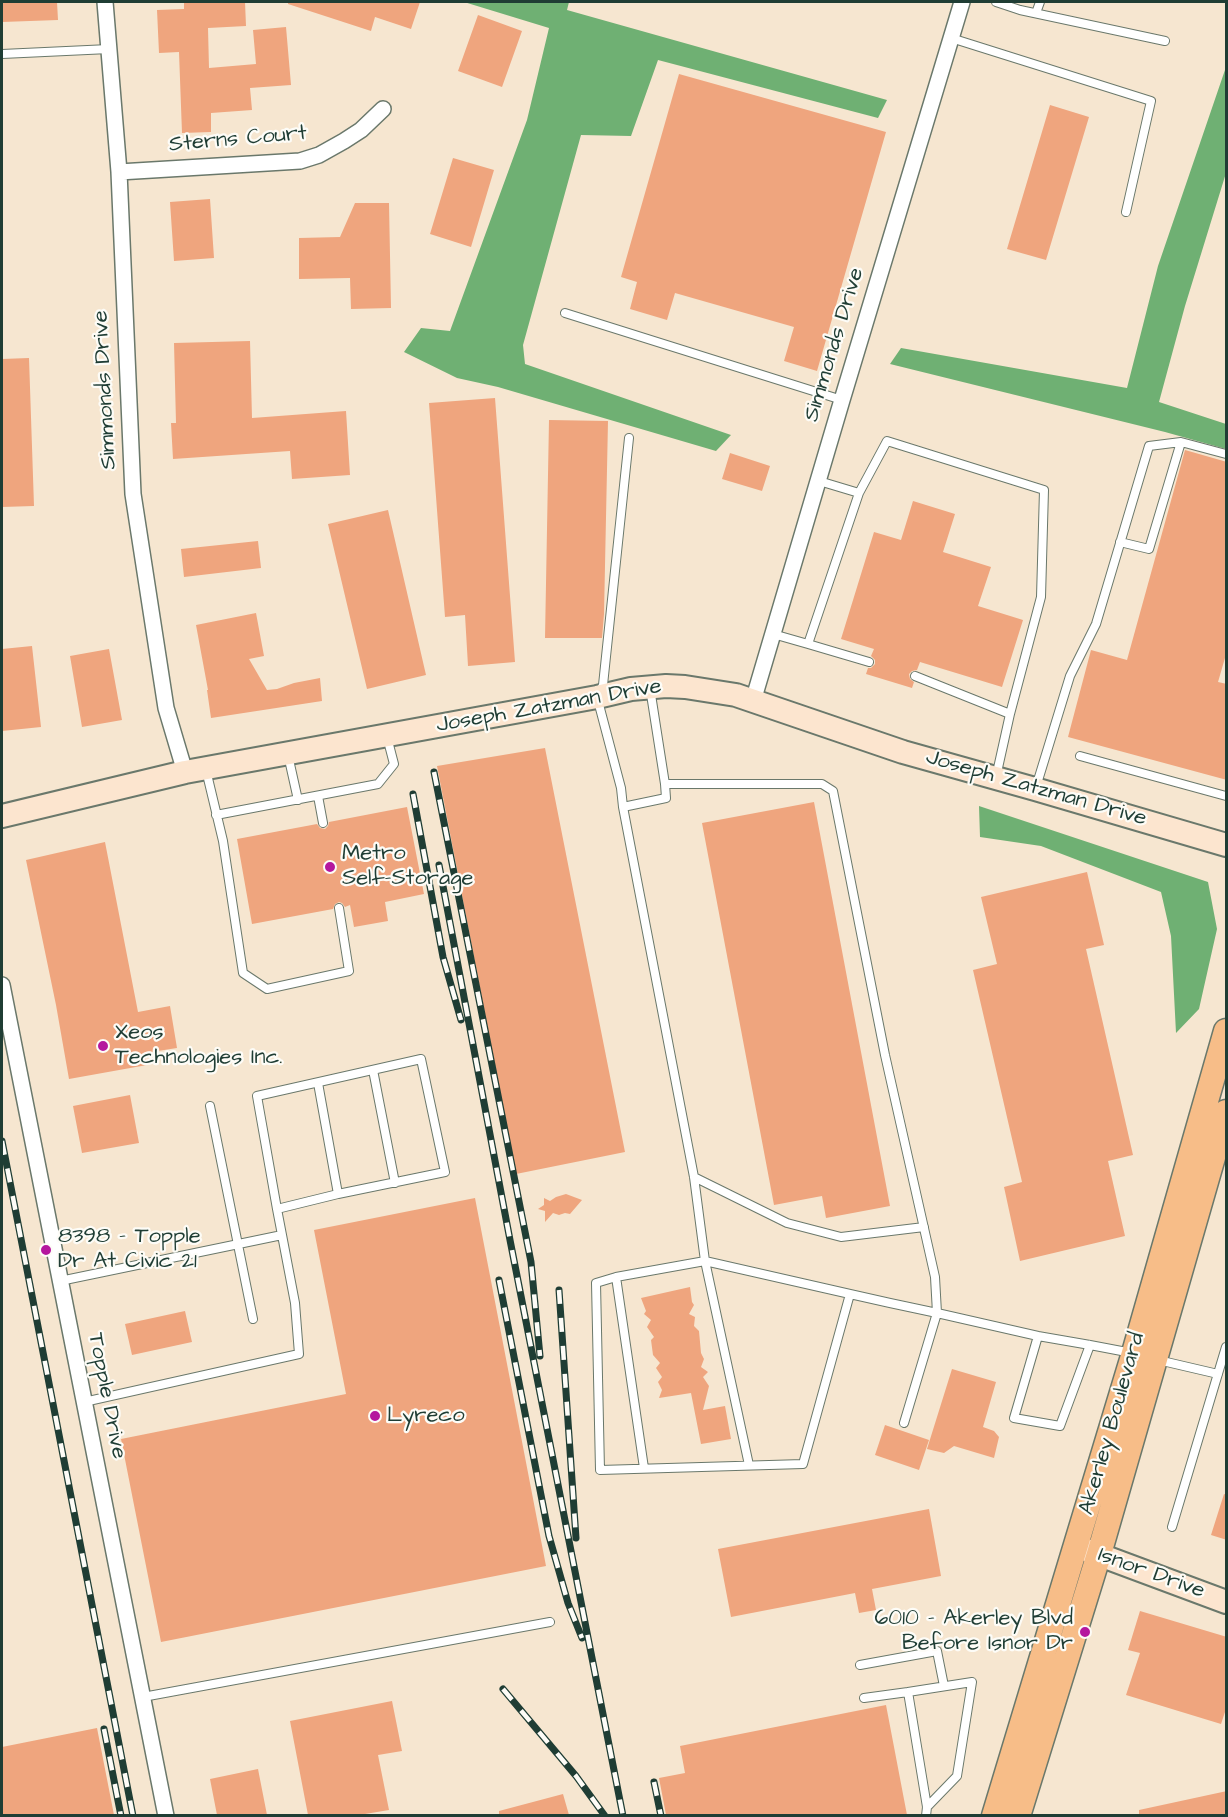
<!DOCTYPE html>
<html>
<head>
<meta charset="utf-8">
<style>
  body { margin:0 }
  #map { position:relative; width:1228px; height:1817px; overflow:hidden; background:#f6e6d0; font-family:"Architects Daughter",sans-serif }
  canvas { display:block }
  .frame { position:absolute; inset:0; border:3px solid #1f3d34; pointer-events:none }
</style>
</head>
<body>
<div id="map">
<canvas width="1228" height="1817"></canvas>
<div class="frame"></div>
</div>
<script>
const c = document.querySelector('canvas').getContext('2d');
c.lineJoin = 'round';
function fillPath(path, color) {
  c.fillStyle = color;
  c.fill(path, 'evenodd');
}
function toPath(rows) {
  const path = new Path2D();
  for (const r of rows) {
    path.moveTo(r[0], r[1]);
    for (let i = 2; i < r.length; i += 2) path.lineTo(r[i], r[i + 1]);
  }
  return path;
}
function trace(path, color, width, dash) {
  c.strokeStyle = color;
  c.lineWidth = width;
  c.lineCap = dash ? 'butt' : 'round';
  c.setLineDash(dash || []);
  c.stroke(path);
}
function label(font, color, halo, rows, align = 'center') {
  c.font = font + ' "Architects Daughter",sans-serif';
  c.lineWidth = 4.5;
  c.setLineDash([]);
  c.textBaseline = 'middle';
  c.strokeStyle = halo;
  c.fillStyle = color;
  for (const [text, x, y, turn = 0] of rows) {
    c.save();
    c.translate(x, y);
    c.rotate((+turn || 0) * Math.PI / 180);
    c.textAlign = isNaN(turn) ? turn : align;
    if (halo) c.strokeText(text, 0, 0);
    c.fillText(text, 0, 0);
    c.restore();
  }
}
const forest = toPath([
  [464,2,569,2,567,10,887,100,878,118,658,60,631,136,581,135,523,345,525,364,731,435,716,451,498,387,457,378,404,352,421,328,450,331,527,120,549,28],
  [1226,67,1226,173,1185,306,1159,402,1226,424,1226,449,1165,432,890,364,901,348,1127,388,1158,266],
  [979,806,1208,882,1217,929,1199,1009,1176,1033,1171,936,1161,892,1041,846,980,837]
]);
const building = toPath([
  [2,2,57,2,58,20,2,22],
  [184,2,245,2,246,26,208,28,209,68,256,64,253,30,286,27,291,85,250,88,252,110,211,113,211,132,182,133,179,52,159,53,157,10,184,9],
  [288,2,420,2,411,29,375,17,371,31,288,4],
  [478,15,522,31,502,87,458,71],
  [679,74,886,132,817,371,784,361,794,327,675,293,667,320,630,309,637,282,621,277],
  [1050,105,1089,117,1046,260,1007,249],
  [453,158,494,170,471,247,430,234],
  [210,199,214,258,174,261,170,202],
  [355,203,389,203,391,308,351,309,350,278,299,279,299,238,340,237],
  [250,341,252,418,346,411,350,475,292,479,290,451,173,459,171,423,176,423,174,343],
  [29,358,34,506,2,507,2,359],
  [495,398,515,662,468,666,465,615,445,617,429,403],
  [549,420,608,421,604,614,602,638,545,638],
  [1185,450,1227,462,1227,651,1218,682,1227,684,1227,780,1068,737,1091,650,1127,660],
  [730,453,770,466,762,491,722,479],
  [913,501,955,514,943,552,991,567,978,606,1023,620,1002,687,920,662,917,670,912,671,909,674,910,679,914,682,912,688,866,674,868,668,871,668,875,664,875,660,871,656,874,649,841,639,874,532,901,540],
  [388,510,426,675,367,689,328,524],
  [258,541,261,568,184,577,181,549],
  [256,613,264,656,249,659,267,690,277,689,294,683,320,678,322,701,211,718,207,690,208,690,196,625],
  [32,646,41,727,2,731,2,649],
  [109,649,122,720,82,727,70,656],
  [545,748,625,1152,516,1174,437,766],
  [814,802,890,1206,826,1218,822,1196,774,1205,702,823],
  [407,807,424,894,385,902,388,921,354,927,350,905,345,907,342,903,339,902,335,904,333,909,252,924,237,839,317,824,320,828,325,829,328,826,329,822],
  [105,842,138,1012,170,1006,177,1048,145,1053,147,1065,69,1079,56,1005,26,860],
  [1087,872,1104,945,1086,949,1133,1155,1108,1161,1125,1236,1020,1261,1004,1187,1022,1182,973,970,997,964,981,897],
  [130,1095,139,1143,82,1153,73,1106],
  [566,1194,582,1200,570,1214,565,1213,559,1215,553,1213,545,1222,545,1211,538,1209,544,1205,544,1198,550,1201,556,1197],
  [475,1198,546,1566,161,1642,121,1439,346,1394,314,1230],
  [690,1287,692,1302,694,1305,689,1314,695,1317,694,1326,699,1331,701,1353,704,1359,701,1367,708,1372,703,1377,709,1386,703,1410,725,1406,731,1439,701,1444,691,1393,659,1398,662,1390,658,1382,662,1377,656,1368,660,1363,653,1355,651,1340,654,1337,647,1327,651,1320,644,1314,646,1311,641,1298],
  [185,1311,192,1342,132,1355,125,1324],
  [952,1369,996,1382,983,1427,994,1431,999,1437,994,1458,954,1446,944,1453,927,1449],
  [885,1425,929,1440,919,1470,875,1455],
  [1224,1494,1227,1495,1227,1540,1211,1535],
  [929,1509,941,1576,872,1589,876,1610,859,1613,855,1593,731,1617,718,1549],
  [1140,1611,1227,1637,1227,1706,1221,1724,1126,1695,1140,1653,1128,1650],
  [392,1701,402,1751,378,1755,389,1810,359,1815,308,1815,290,1721],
  [886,1705,907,1815,666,1815,659,1778,685,1773,680,1746],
  [97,1728,114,1815,2,1815,2,1747],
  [258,1769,267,1815,217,1815,210,1779],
  [1227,1791,1227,1815,1139,1815,1139,1810],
  [563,1794,569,1815,499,1815,499,1811]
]);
const lane = toPath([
  [996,2,1020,10,1165,41],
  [1036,13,1040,2],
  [951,38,1151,101,1126,212],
  [2,54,109,49],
  [565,313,842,400],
  [629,438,603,685,597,697,621,788,623,807,694,1177,705,1261,749,1465],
  [819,481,859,493,887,441,1044,490,1041,597,1010,714],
  [1120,542,1149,549,1181,442],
  [773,634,808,644,859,493],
  [808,644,869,662],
  [915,676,1010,714,996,777],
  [288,755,298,800],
  [1080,756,1226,796],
  [206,770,223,841,243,973,267,989,349,971,339,908],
  [665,784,822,784,833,791,885,1055,935,1277,937,1313,890,1303,850,1294,705,1261,616,1277,596,1283,600,1470,803,1464,850,1294],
  [1036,787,1070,676,1096,624,1149,446,1181,442,1226,454],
  [318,796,323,823],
  [623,807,666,798,665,784,650,688],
  [216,815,378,784,394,764,387,737],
  [373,1070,395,1183],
  [318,1083,338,1194],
  [210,1106,253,1319],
  [694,1177,787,1223,841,1237,924,1227],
  [616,1277,644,1468],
  [60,1281,282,1235],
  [1090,1345,1060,1426,1014,1418,1038,1336,1090,1345,1132,1353],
  [1158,1360,1218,1374],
  [84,1402,299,1354,295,1303,282,1235,277,1209,257,1096,421,1059,445,1172,338,1194,277,1209],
  [904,1423,937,1313,1038,1336],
  [1172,1527,1226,1347],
  [860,1665,937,1651,944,1686],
  [143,1697,550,1622],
  [864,1698,908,1692],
  [926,1816,927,1807,908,1692,972,1682,957,1776,927,1807]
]);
const street = toPath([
  [105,2,119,172,133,494,166,708,185,772],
  [119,172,300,161,319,155,344,141,361,130,383,109],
  [753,701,842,400,962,2],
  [2,985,166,1816]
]);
const secondary = toPath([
  [2,816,185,772,597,697,631,689,666,686,685,687,736,695,903,752,1035,789,1226,845],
  [1081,1548,1226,1602]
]);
const primary = toPath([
  [994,1816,1134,1353,1226,1031],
  [1018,1816,1099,1554,1226,1112]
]);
const rail = toPath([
  [434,772,531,1262,540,1356],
  [413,794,443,957,461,1020],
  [439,865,510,1240,623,1816],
  [2,1141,133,1816],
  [499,1280,549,1536,568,1603,582,1638],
  [559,1290,576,1538],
  [503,1689,576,1776,605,1816],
  [104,1729,121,1816],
  [654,1782,661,1816]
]);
const markers = [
  [330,867,6,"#b5179e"],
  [103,1046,6,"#b5179e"],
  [46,1250,6,"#b5179e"],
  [375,1416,6,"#b5179e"],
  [1085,1632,6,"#b5179e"]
];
const streetNames = [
  ["Sterns Court",238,140,-5],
  ["Simmonds Drive",835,345,-73],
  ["Simmonds Drive",106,390,-93],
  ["Joseph Zatzman Drive",549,707,-10],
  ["Joseph Zatzman Drive",1036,789,16],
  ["Topple Drive",106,1396,79],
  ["Akerley Boulevard",1113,1424,-74],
  ["Isnor Drive",1151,1574,20]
];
const poiNames = [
  ["Metro",342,854],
  ["Self-Storage",342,879],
  ["Xeos",115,1033],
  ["Technologies Inc.",115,1058],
  ["8398 - Topple",58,1237],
  ["Dr At Civic 21",58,1262],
  ["Lyreco",387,1416],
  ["6010 - Akerley Blvd",1073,1619,"right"],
  ["Before Isnor Dr",1073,1644,"right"]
];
fillPath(forest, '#6fb073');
fillPath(building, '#efa57e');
trace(lane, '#6a786b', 10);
trace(street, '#6a786b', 18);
trace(secondary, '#6a786b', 26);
trace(primary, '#6a786b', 27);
trace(lane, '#fff', 8);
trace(street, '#fff', 15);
trace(secondary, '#fce5cf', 22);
trace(primary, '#f7bd88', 24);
trace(rail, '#1f3d34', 7);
trace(rail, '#fdfcf7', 4.5, [14]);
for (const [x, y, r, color] of markers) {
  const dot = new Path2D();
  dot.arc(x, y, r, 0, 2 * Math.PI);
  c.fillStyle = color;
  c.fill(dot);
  trace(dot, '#fdfcf7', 2);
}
label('22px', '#1f3d34', '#fdfcf7', streetNames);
label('22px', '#1f3d34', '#fdfcf7', poiNames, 'left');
</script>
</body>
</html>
